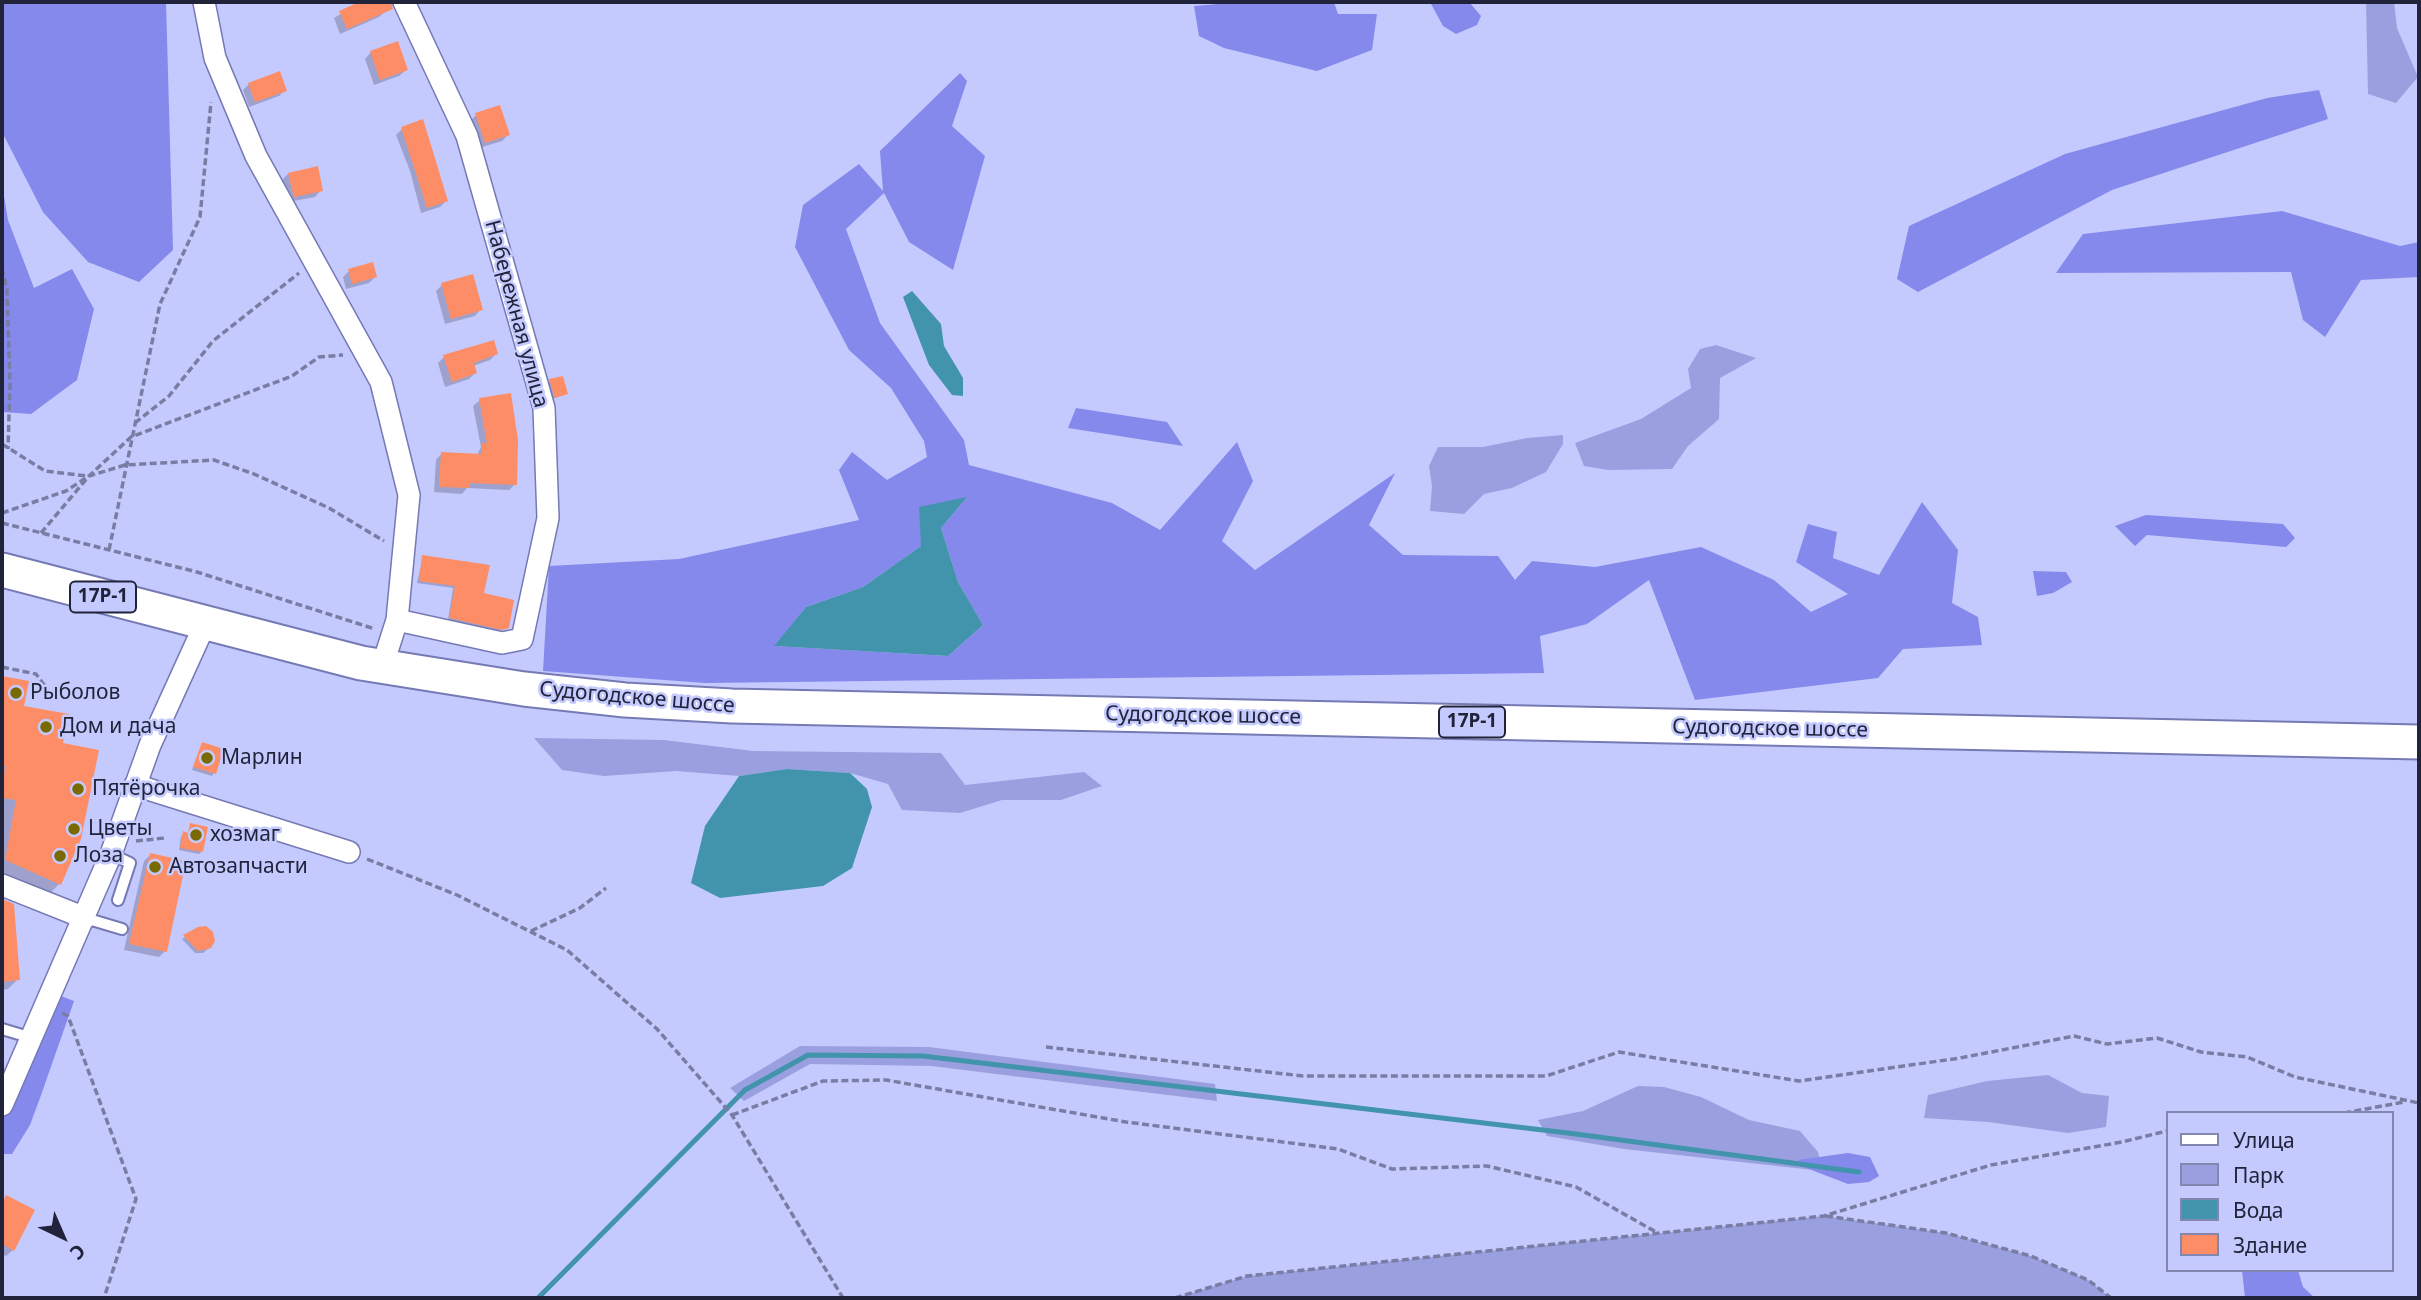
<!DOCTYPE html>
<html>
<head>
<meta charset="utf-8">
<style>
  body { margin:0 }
  #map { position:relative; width:2421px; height:1300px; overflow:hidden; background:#c5cafe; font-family:"Noto Sans",sans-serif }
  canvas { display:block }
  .frame { position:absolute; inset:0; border:4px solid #21233b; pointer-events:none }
  .legend { position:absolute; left:2166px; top:1111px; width:228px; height:161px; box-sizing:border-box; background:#c5cafe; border:2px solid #8387b0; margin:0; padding:9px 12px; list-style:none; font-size:21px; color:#21233b }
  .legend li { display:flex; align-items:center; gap:14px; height:35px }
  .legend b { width:35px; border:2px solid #8387b0 }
  .north { position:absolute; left:28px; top:1202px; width:70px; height:70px; -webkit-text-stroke:5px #c5cafe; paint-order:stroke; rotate:136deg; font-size:19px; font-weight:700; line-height:28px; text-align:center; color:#21233b }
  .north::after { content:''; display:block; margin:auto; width:24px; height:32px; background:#21233b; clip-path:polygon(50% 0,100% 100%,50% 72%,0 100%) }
</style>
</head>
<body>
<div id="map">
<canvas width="2421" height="1300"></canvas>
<div class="frame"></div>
<ul class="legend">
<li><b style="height:9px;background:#fff"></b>Улица</li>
<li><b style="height:19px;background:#9aa0df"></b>Парк</li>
<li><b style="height:19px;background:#4294ac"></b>Вода</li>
<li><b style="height:19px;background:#fc8d66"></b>Здание</li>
</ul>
<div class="north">С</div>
</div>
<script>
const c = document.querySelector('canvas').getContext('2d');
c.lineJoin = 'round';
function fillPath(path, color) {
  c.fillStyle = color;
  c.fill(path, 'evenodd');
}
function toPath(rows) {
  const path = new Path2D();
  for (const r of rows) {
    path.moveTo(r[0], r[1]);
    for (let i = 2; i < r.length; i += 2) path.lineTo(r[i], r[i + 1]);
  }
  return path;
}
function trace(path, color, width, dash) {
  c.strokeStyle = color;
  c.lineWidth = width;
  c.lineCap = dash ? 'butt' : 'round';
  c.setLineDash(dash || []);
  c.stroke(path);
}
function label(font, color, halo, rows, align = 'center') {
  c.font = font + ' "Noto Sans",sans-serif';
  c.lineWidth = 5;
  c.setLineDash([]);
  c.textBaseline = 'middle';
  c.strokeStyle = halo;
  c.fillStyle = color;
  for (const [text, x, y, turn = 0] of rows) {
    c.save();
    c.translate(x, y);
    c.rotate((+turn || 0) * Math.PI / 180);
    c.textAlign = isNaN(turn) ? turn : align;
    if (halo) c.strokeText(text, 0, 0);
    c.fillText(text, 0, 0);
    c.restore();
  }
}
const green = toPath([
  [2366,2,2394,2,2397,28,2418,77,2396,103,2368,94],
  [1716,345,1756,358,1720,378,1719,419,1688,446,1672,469,1608,470,1584,466,1575,443,1641,419,1691,388,1688,369,1700,349],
  [1563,435,1563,444,1546,472,1512,488,1484,494,1464,514,1430,511,1432,486,1429,466,1438,447,1483,447,1527,438],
  [534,738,664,740,753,751,941,753,965,785,1084,772,1102,786,1061,800,1002,800,960,813,902,810,888,784,850,773,787,769,739,776,676,771,604,776,562,770],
  [800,1046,929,1047,1215,1084,1217,1101,931,1066,810,1064,744,1101,730,1088],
  [2048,1075,2082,1093,2109,1096,2106,1127,2068,1133,1988,1122,1924,1118,1928,1095,1987,1081],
  [1638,1086,1664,1087,1701,1097,1749,1120,1800,1131,1818,1152,1822,1171,1624,1149,1547,1136,1538,1120,1583,1111],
  [1824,1216,1946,1233,2031,1256,2088,1280,2111,1298,1175,1298,1247,1276]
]);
const forest = toPath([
  [2,2,166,2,173,250,139,282,88,262,43,212,2,132],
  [1243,2,1334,2,1338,14,1377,14,1372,50,1317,71,1224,48,1199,36,1194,6],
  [1430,2,1469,2,1481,16,1477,25,1456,34,1443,26],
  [960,73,967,81,952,126,985,156,953,270,909,242,884,193,846,229,880,323,964,440,969,465,1112,503,1160,530,1237,442,1253,481,1222,541,1255,570,1395,473,1369,525,1403,555,1498,556,1515,580,1532,561,1595,567,1701,547,1774,580,1811,612,1848,594,1796,562,1808,524,1837,532,1833,558,1879,575,1922,502,1958,550,1952,603,1978,617,1982,645,1903,649,1878,678,1695,700,1649,580,1587,624,1540,636,1544,673,705,683,543,671,549,566,679,559,859,520,839,470,852,452,887,480,927,457,924,441,891,388,849,350,795,247,803,205,859,164,883,191,880,151],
  [966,498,941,528,958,582,983,625,948,656,775,646,806,607,863,587,921,546],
  [2319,90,2328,119,2112,190,1918,292,1897,279,1909,226,2065,154,2267,98],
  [2,184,8,220,34,288,72,269,94,309,77,380,31,414,2,412],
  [2282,211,2400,246,2419,242,2419,277,2361,280,2325,337,2303,320,2291,272,2056,273,2083,234],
  [1076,408,1167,422,1183,446,1068,428],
  [2146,515,2283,524,2295,538,2286,547,2147,535,2135,546,2115,526],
  [2033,571,2066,572,2072,582,2053,593,2037,596],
  [61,996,74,1001,40,1098,30,1125,12,1154,2,1154,2,1121],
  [1848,1153,1870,1157,1879,1176,1869,1182,1848,1184,1801,1166,1798,1160],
  [2242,1270,2298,1270,2303,1287,2315,1298,2245,1298]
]);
const water = toPath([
  [912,291,941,324,944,346,963,378,963,396,952,395,929,365,903,297],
  [967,497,941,528,958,582,983,625,948,656,774,646,806,607,863,587,921,546,919,507],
  [787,769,850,773,867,789,872,807,852,868,823,886,720,898,691,883,705,826,739,776]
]);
const shadow = toPath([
  [354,2,382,2,386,10,379,17,340,34,334,18,355,5],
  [371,52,406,70,399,76,374,85,365,59],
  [249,84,285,90,279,96,249,107,243,90],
  [476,115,508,135,502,141,479,148,470,121],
  [402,129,446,201,440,207,421,213,410,171,396,135],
  [288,174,321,190,315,197,288,202,282,180],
  [349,271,375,277,369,283,346,289,343,277],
  [442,285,481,309,475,316,445,324,436,291],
  [496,354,490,360,473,366,475,373,469,379,445,387,438,363,444,357],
  [550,381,566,394,552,399,548,383],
  [480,400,515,484,509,490,467,488,462,494,434,492,436,460,442,453,477,455,481,447,473,406],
  [423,557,482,595,507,627,498,631,448,620,453,588,417,583],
  [2,678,27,683,22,707,61,745,80,839,59,884,40,904,2,887],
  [202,744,214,773,212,776,192,770],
  [191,825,202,851,199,854,179,850,181,836,187,834],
  [150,855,165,951,159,957,124,950,144,861],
  [13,914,18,979,8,989,2,990,2,915],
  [198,928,209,948,203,953,195,953,182,939],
  [7,1197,13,1250,6,1256,2,1254,2,1202]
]);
const stream = toPath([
  [538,1298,745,1090,808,1055,923,1056,1576,1134,1859,1172]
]);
const building = toPath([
  [359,2,391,2,393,9,347,29,339,11],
  [398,41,408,70,380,80,370,51],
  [280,71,287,91,255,102,248,83],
  [500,105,510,135,485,143,475,113],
  [423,119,448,201,427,208,401,127],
  [318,166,323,191,294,197,288,173],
  [373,262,377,277,352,284,348,269],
  [473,274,483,310,451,319,441,283],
  [494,340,498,354,474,363,477,373,452,382,443,355],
  [563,376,568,394,555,398,549,379],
  [511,393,518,440,517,485,470,483,470,488,439,487,441,452,482,454,482,443,487,443,479,398],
  [422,555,490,565,484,593,514,600,509,628,502,630,449,618,455,586,419,581],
  [2,676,29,681,24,706,69,714,63,743,99,750,81,839,61,885,5,860,16,800,2,798,5,766,2,766],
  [202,742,224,749,216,774,193,767],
  [190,823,208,827,203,852,180,848,183,831,188,833],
  [150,853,186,861,167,952,129,944],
  [2,899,14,904,20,980,2,982],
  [206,926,213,932,215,941,211,948,198,951,183,935,198,927],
  [6,1195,35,1210,14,1251,2,1244,2,1204]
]);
const path = toPath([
  [2,268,7,290,10,384,8,449],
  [135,423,169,396,213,341,299,273],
  [2,444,45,471,87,476],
  [2,513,66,491,89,476,125,465,214,460,254,474,329,508,384,541],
  [2,523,197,572,375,629],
  [41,533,89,476,131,437,292,376,319,357,343,355],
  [109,550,160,304,200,217,211,102],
  [2,667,36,674,48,690],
  [136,841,165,838],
  [367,859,457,895,567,950,657,1029,732,1115,843,1298],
  [531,931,580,908,606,888],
  [62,1013,68,1016,136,1199,104,1298],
  [1046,1047,1303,1076,1546,1076,1619,1052,1799,1081,1960,1058,2074,1036,2107,1044,2157,1038,2201,1052,2247,1057,2295,1077,2419,1103],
  [2344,1113,2404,1102],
  [732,1115,823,1081,886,1080,1126,1122,1338,1149,1392,1169,1487,1166,1576,1187,1656,1232],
  [1826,1216,1946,1233,2031,1256,2088,1280,2111,1298],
  [1175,1298,1247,1276,1824,1216,1991,1165,2122,1142,2167,1131]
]);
const service = toPath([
  [111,854,130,863,118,900],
  [85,918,122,929],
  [2,1029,32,1038]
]);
const minor = toPath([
  [204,2,215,58,256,156,381,382,409,495,397,620,382,667],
  [397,620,502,643,522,639,548,518,544,408,467,136,404,2],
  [135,785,349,852],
  [2,885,85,918],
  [2,1105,111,854,150,745,205,624]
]);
const primary = toPath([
  [2,570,361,663,524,689,625,700,732,706,2419,742]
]);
const markers = [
  [16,693,7,"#786a01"],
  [46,727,7,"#786a01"],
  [207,758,7,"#786a01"],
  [78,789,7,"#786a01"],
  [74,829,7,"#786a01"],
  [196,835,7,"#786a01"],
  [60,856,7,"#786a01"],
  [155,867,7,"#786a01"]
];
const shields = [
  [103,597,66],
  [1472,722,66]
];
const shieldNames = [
  ["17Р-1",103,597],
  ["17Р-1",1472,722]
];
const streetNames = [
  ["Набережная улица",516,314,75],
  ["Судогодское шоссе",637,698,5],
  ["Судогодское шоссе",1203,716,1],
  ["Судогодское шоссе",1770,729,1]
];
const poiNames = [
  ["Рыболов",30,693],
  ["Дом и дача",60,727],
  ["Марлин",221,758],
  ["Пятёрочка",92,789],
  ["Цветы",88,829],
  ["хозмаг",210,835],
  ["Лоза",74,856],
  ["Автозапчасти",169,867]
];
fillPath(green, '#9aa0df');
fillPath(forest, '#8589eb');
fillPath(water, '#4294ac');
fillPath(shadow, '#0003');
trace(stream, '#4294ac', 5);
fillPath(building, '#fc8d66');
trace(service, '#7579b4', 14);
trace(minor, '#7579b4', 24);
trace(primary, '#7579b4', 37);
trace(path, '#797da4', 3.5, [7, 3.5]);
trace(service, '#fff', 10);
trace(minor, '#fff', 21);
trace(primary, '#fff', 33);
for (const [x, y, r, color] of markers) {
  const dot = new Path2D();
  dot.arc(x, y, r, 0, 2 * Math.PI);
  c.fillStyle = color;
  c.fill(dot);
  trace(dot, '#c5cafe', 2.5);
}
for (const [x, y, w] of shields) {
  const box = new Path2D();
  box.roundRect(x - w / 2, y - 15.5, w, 31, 5);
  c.fillStyle = '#c5cafe';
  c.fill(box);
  trace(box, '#21233b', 2);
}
label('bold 19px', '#21233b', null, shieldNames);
label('21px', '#21233b', '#c5cafe', streetNames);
label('21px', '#21233b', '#c5cafe', poiNames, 'left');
</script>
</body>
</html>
